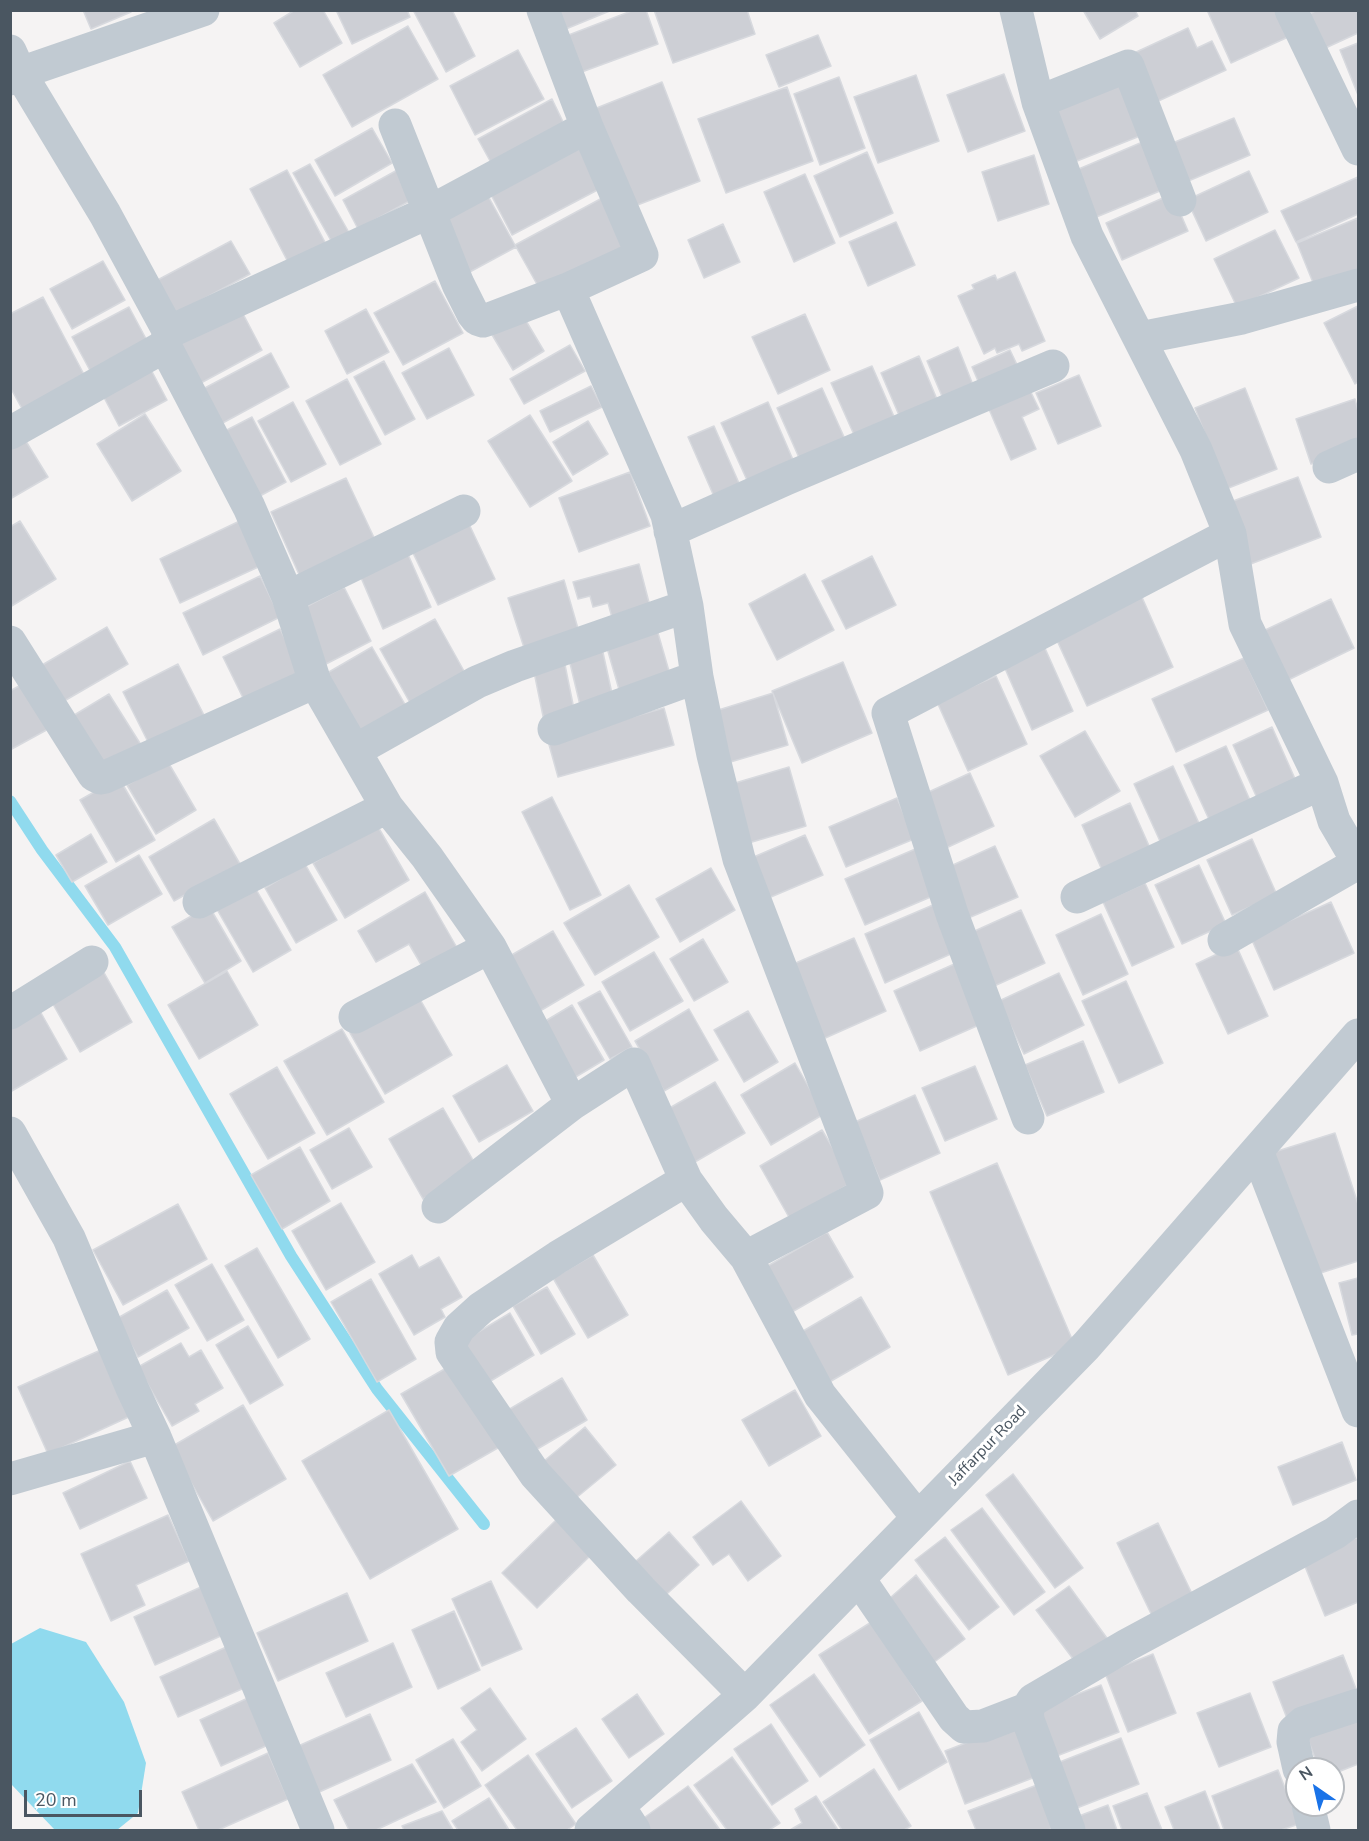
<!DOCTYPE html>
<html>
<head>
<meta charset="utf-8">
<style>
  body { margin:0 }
  #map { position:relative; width:1369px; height:1841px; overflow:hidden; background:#f5f3f3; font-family:"Nunito Sans",sans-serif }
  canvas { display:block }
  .frame { position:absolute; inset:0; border:12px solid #4a5661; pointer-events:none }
  .north { position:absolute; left:1285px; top:1757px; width:60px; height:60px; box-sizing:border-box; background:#fff; border:2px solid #b7bbc0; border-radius:50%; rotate:326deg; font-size:16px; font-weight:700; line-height:24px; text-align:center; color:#4a5661 }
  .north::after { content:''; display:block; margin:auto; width:21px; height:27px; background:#1a73e8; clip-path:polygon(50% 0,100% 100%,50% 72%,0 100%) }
  .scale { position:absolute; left:24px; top:1790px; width:118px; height:27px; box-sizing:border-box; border:3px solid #4a5661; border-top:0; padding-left:8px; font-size:18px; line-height:21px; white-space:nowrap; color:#4a5661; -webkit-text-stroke:4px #fff; paint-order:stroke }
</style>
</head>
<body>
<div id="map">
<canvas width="1369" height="1841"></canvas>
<div class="frame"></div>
<div class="north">N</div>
<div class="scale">20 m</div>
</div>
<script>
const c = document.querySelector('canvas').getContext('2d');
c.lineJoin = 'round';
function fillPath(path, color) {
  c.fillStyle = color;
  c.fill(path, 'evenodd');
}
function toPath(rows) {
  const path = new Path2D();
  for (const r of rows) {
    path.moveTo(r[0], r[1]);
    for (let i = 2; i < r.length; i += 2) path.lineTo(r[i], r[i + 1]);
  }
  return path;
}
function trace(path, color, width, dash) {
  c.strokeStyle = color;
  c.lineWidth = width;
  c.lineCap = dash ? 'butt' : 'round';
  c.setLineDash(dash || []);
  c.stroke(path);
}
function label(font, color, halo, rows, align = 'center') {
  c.font = font + ' "Nunito Sans",sans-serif';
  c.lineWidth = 6;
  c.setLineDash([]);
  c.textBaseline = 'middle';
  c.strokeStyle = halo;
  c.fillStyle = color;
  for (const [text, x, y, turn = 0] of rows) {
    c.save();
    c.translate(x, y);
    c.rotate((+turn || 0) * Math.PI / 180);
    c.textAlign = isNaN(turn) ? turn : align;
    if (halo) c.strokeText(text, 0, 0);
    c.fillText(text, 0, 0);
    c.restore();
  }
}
const water = toPath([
  [40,1628,86,1642,124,1702,146,1763,138,1813,117,1830,54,1829,11,1784,11,1644]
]);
const stream = toPath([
  [10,801,42,850,115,947,291,1256,377,1389,484,1524]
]);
const building = toPath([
  [83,10,130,10,131,12,91,29,83,10],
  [295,10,323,10,342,43,300,67,274,23,295,10],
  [336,10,407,10,410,17,352,44,336,10],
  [413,10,452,10,475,56,446,72,413,10],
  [553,10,612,10,561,31,553,10],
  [634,10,646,10,658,44,579,73,566,36,634,10],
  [654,10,747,10,755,34,673,63,654,10],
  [1083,10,1135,10,1138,16,1100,39,1083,10],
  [1207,10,1287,10,1297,33,1231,63,1207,10],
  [1317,10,1358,10,1358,33,1319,51,1304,17,1317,10],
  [408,26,438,79,352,127,323,75,408,26],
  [1188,28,1197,48,1212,41,1226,70,1154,103,1132,54,1188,28],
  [818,35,831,66,779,87,766,55,818,35],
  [1358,43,1358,95,1340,50,1358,43],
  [518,50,544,99,475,135,450,86,518,50],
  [1004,74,1025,131,968,152,947,95,1004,74],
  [916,75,939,141,878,163,854,97,916,75],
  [839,77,865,148,820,165,794,94,839,77],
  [662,82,700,181,627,209,589,111,662,82],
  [1124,83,1145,134,1072,163,1051,112,1124,83],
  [787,87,813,161,726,193,698,119,787,87],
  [552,99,568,132,495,170,478,139,552,99],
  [1234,118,1250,155,1186,182,1170,144,1234,118],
  [372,128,392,163,335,196,315,160,372,128],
  [1152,138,1172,186,1094,218,1074,171,1152,138],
  [583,139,607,185,512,235,488,189,583,139],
  [867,152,893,213,840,237,814,176,867,152],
  [1034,155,1049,204,998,221,982,172,1034,155],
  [310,164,351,236,334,246,293,173,310,164],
  [401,168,417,197,358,229,343,200,401,168],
  [287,170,327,246,290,266,250,189,287,170],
  [1249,171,1268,212,1206,241,1187,200,1249,171],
  [805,174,835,243,794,262,764,192,805,174],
  [1358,177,1358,214,1296,242,1281,211,1358,177],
  [487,194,516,247,466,274,438,221,487,194],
  [1172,194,1188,231,1122,260,1106,223,1172,194],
  [604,197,633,251,543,295,515,245,604,197],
  [1358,218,1358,273,1316,290,1297,243,1358,218],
  [896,222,915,265,868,286,849,242,896,222],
  [723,224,740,262,704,278,688,240,723,224],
  [1275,230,1299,278,1237,307,1214,259,1275,230],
  [231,241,250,274,168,318,150,284,231,241],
  [103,261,125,300,72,329,50,289,103,261],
  [1015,272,1045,341,1022,351,1019,344,997,353,995,348,984,354,958,296,974,289,972,285,995,275,997,280,1015,272],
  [435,281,463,333,403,365,374,313,435,281],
  [43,297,88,382,26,416,10,387,10,314,43,297],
  [1358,306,1358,382,1355,384,1324,323,1358,306],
  [129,307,151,348,94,378,72,337,129,307],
  [240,308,262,350,199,384,176,341,240,308],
  [366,309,389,352,347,374,325,331,366,309],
  [519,309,544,351,513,370,488,328,519,309],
  [805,314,830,370,778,394,752,337,805,314],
  [570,345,585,371,524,404,510,379,570,345],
  [958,347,977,395,947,408,927,361,958,347],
  [449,348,474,395,427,419,402,373,449,348],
  [1010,350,1020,371,981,388,972,367,1010,350],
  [271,353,289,387,219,425,201,390,271,353],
  [919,356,941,409,904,427,881,373,919,356],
  [384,361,415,419,385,435,354,377,384,361],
  [148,364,167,400,119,426,100,390,148,364],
  [872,366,899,428,859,446,831,383,872,366],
  [1079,375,1101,426,1058,444,1036,393,1079,375],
  [347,379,381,444,340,465,306,401,347,379],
  [1026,382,1039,409,1022,417,1036,449,1011,460,985,400,1026,382],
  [591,386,602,407,550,432,540,411,591,386],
  [822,388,849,448,804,469,777,408,822,388],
  [1245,388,1277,469,1226,489,1195,408,1245,388],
  [1355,399,1358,411,1358,449,1311,464,1296,419,1355,399],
  [293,402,326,464,291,482,258,421,293,402],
  [768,402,797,469,751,489,721,423,768,402],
  [145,414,181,471,132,501,97,444,145,414],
  [530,415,572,481,530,507,488,441,530,415],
  [252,417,286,482,258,497,223,432,252,417],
  [588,421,608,454,573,475,553,442,588,421],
  [714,426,742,490,716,501,688,437,714,426],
  [24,438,48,477,10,499,10,446,24,438],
  [630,472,650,526,579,552,559,498,630,472],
  [1298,477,1321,537,1248,565,1225,504,1298,477],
  [346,478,378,546,302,581,271,512,346,478],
  [246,518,267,563,180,603,160,559,246,518],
  [20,521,56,579,10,607,10,527,20,521],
  [469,524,495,579,438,605,412,551,469,524],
  [407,552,431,607,383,629,359,573,407,552],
  [872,556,896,605,846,629,822,581,872,556],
  [639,564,652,614,614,625,608,603,593,607,590,596,578,599,573,582,639,564],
  [805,574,834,630,777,660,749,604,805,574],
  [260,576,280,617,203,655,183,613,260,576],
  [564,580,581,639,527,657,508,598,564,580],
  [344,587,371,641,326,664,298,611,344,587],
  [1141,595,1173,667,1087,706,1054,634,1141,595],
  [1331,599,1354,648,1284,682,1261,632,1331,599],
  [435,619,469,680,414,710,380,649,435,619],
  [656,626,671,678,620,693,605,641,656,626],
  [107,627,128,664,59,704,37,668,107,627],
  [280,629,302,674,245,702,223,657,280,629],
  [1044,646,1073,711,1032,730,1003,664,1044,646],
  [372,647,410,713,360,742,322,676,372,647],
  [602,648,613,698,580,705,568,655,602,648],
  [1244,658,1268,710,1176,752,1152,699,1244,658],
  [564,660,575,714,544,721,533,667,564,660],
  [843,662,872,733,802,763,772,691,843,662],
  [178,664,207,721,152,750,123,692,178,664],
  [996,676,1027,744,968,771,937,702,996,676],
  [28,681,52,727,10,750,10,691,28,681],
  [773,693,788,745,727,763,712,712,773,693],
  [109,694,143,748,100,775,66,720,109,694],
  [664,708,674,745,558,777,548,741,664,708],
  [1272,727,1296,781,1257,798,1233,745,1272,727],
  [1085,731,1120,791,1075,817,1040,756,1085,731],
  [1226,746,1253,807,1212,826,1184,765,1226,746],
  [168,762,196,810,156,834,127,785,168,762],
  [1173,766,1203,832,1164,850,1134,784,1173,766],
  [789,767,806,826,742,845,725,786,789,767],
  [970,773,994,826,946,848,922,795,970,773],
  [119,778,155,840,116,862,80,800,119,778],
  [552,797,601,895,570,910,522,812,552,797],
  [897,798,914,839,846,867,829,827,897,798],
  [1130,803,1154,857,1106,879,1082,825,1130,803],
  [214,819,240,864,174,901,149,857,214,819],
  [377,825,409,880,345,918,313,863,377,825],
  [91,834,107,862,72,882,56,855,91,834],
  [805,835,823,875,759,902,742,862,805,835],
  [1252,839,1277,895,1232,915,1207,860,1252,839],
  [995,846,1018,897,966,919,944,869,995,846],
  [920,847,940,893,865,925,845,879,920,847],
  [139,855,162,894,108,925,85,886,139,855],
  [305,864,337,920,296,943,265,888,305,864],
  [1199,865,1226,924,1182,944,1155,885,1199,865],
  [711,868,735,910,680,942,656,899,711,868],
  [1145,883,1174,947,1132,966,1103,902,1145,883],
  [253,884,291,950,253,972,215,906,253,884],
  [629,885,659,937,595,975,564,923,629,885],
  [425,892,460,953,426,973,409,944,376,962,358,931,425,892],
  [1331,902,1354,953,1274,990,1251,938,1331,902],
  [933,905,953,953,885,983,865,934,933,905],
  [209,906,241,961,205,983,172,927,209,906],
  [1021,910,1045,963,992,987,968,934,1021,910],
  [1101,914,1128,974,1083,995,1056,935,1101,914],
  [553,931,584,985,535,1014,503,960,553,931],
  [854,938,886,1011,823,1039,791,965,854,938],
  [703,939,728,982,694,1001,670,959,703,939],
  [1236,945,1268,1016,1228,1034,1196,964,1236,945],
  [654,952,683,1001,630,1031,602,982,654,952],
  [961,961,988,1021,920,1051,894,991,961,961],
  [102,969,132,1022,80,1052,50,999,102,969],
  [227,971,258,1025,199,1059,168,1005,227,971],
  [1059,973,1084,1025,1024,1054,999,1001,1059,973],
  [1126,981,1163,1063,1119,1083,1082,1001,1126,981],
  [600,991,632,1047,610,1059,578,1003,600,991],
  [417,994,452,1055,385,1094,350,1033,417,994],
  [36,1004,67,1059,10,1092,10,1019,36,1004],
  [572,1005,604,1060,569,1081,537,1026,572,1005],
  [689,1009,718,1060,664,1091,635,1041,689,1009],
  [748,1011,778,1062,744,1082,714,1030,748,1011],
  [342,1029,384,1102,327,1135,284,1061,342,1029],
  [1083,1041,1104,1092,1047,1116,1025,1065,1083,1041],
  [795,1063,824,1114,771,1145,741,1095,795,1063],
  [507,1065,533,1111,479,1142,453,1096,507,1065],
  [975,1066,997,1119,945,1141,922,1088,975,1066],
  [277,1067,315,1133,268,1159,230,1094,277,1067],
  [715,1082,745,1133,688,1166,659,1114,715,1082],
  [915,1095,940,1153,880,1180,855,1122,915,1095],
  [443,1108,477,1167,423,1199,389,1139,443,1108],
  [349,1128,372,1167,332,1189,310,1150,349,1128],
  [822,1130,853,1182,790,1219,760,1166,822,1130],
  [1335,1133,1358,1204,1358,1261,1308,1277,1268,1154,1335,1133],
  [300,1147,330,1201,282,1229,251,1175,300,1147],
  [997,1163,1075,1346,1008,1375,930,1192,997,1163],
  [341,1203,375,1262,326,1290,292,1231,341,1203],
  [178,1204,207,1259,123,1305,93,1250,178,1204],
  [827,1232,853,1277,785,1316,759,1271,827,1232],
  [257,1248,310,1339,278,1358,225,1266,257,1248],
  [412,1255,419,1268,439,1257,462,1297,441,1309,445,1317,414,1335,379,1274,412,1255],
  [593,1255,628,1315,588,1338,553,1278,593,1255],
  [212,1264,244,1320,207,1341,175,1285,212,1264],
  [1358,1278,1358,1334,1352,1335,1339,1283,1358,1278],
  [371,1279,416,1359,377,1382,331,1302,371,1279],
  [547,1287,575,1334,541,1354,513,1306,547,1287],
  [167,1290,189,1328,138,1357,116,1319,167,1290],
  [861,1297,890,1347,826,1384,798,1334,861,1297],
  [510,1313,534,1355,479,1388,455,1346,510,1313],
  [248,1326,283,1385,250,1404,216,1345,248,1326],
  [181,1343,189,1357,201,1350,223,1388,195,1404,199,1411,172,1426,138,1367,181,1343],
  [103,1349,133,1415,48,1454,18,1387,103,1349],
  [455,1363,503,1445,449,1476,401,1394,455,1363],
  [562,1378,587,1420,527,1455,503,1413,562,1378],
  [795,1390,821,1436,769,1466,742,1420,795,1390],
  [243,1405,286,1479,213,1521,171,1447,243,1405],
  [389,1410,458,1529,370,1579,302,1461,389,1410],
  [585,1427,616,1465,570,1503,538,1466,585,1427],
  [1342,1442,1356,1480,1293,1505,1278,1467,1342,1442],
  [130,1461,147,1498,80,1529,63,1493,130,1461],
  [1013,1474,1083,1568,1055,1588,986,1495,1013,1474],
  [741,1501,781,1556,748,1581,729,1554,713,1565,693,1537,741,1501],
  [982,1508,1045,1592,1014,1615,951,1530,982,1508],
  [168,1515,189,1561,136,1585,145,1605,111,1621,81,1554,168,1515],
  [560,1516,594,1552,537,1608,502,1573,560,1516],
  [1158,1523,1196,1602,1155,1622,1117,1543,1158,1523],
  [669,1532,699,1565,659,1601,628,1568,669,1532],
  [945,1537,999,1607,969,1630,915,1560,945,1537],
  [1358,1537,1358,1602,1325,1616,1302,1559,1358,1537],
  [916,1575,965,1639,925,1669,882,1605,916,1575],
  [491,1581,522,1649,482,1666,452,1599,491,1581],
  [1069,1586,1112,1645,1080,1668,1036,1610,1069,1586],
  [201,1587,223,1635,155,1665,134,1617,201,1587],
  [347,1593,368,1641,278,1681,257,1633,347,1593],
  [454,1611,480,1670,438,1689,412,1630,454,1611],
  [873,1621,922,1701,869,1734,819,1655,873,1621],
  [393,1643,412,1687,346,1717,326,1673,393,1643],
  [233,1644,251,1685,178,1717,160,1677,233,1644],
  [1153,1654,1176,1713,1128,1732,1105,1673,1153,1654],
  [1343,1655,1358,1694,1288,1721,1273,1682,1343,1655],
  [814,1674,865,1745,820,1777,770,1705,814,1674],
  [1101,1685,1119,1732,1054,1757,1036,1710,1101,1685],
  [490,1688,526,1739,482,1771,461,1742,477,1730,461,1708,490,1688],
  [1250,1693,1271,1747,1219,1767,1197,1713,1250,1693],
  [637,1694,664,1734,629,1758,602,1719,637,1694],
  [248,1698,268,1745,221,1766,200,1720,248,1698],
  [919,1712,947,1762,899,1790,870,1740,919,1712],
  [370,1714,391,1760,317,1793,296,1747,370,1714],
  [1358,1714,1358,1764,1333,1774,1333,1769,1319,1769,1306,1734,1358,1714],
  [1023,1721,1043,1774,965,1804,945,1751,1023,1721],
  [771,1724,808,1781,772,1805,734,1749,771,1724],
  [576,1728,612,1781,572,1808,536,1754,576,1728],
  [1121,1738,1139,1784,1069,1811,1052,1765,1121,1738],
  [453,1739,481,1786,444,1808,416,1760,453,1739],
  [268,1753,288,1799,218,1830,199,1830,182,1792,268,1753],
  [528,1755,576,1824,567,1830,517,1830,485,1785,528,1755],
  [732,1757,780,1823,769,1830,727,1830,694,1785,732,1757],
  [412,1764,436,1802,376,1830,349,1830,334,1800,412,1764],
  [874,1769,911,1826,904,1830,842,1830,823,1802,874,1769],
  [1278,1770,1299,1824,1281,1830,1224,1830,1212,1796,1278,1770],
  [1045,1782,1062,1825,1048,1830,976,1830,968,1811,1045,1782],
  [688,1786,720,1830,638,1830,634,1825,688,1786],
  [1205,1791,1220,1830,1174,1830,1165,1807,1205,1791],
  [1147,1793,1162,1830,1122,1830,1113,1806,1147,1793],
  [816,1796,838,1830,790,1830,802,1823,795,1809,816,1796],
  [489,1798,509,1830,458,1830,452,1821,489,1798],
  [1108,1805,1117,1830,1076,1830,1071,1819,1108,1805],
  [442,1811,453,1830,404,1830,402,1826,442,1811]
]);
const minor = toPath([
  [543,10,587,127,642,255,568,289,667,515,687,606,697,677,713,755,739,859,867,1193,746,1257],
  [1016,10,1038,102,1087,236,1196,450,1230,534,1245,624,1322,783,1334,821,1358,862],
  [1291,10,1358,149],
  [10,51,20,73,105,214,169,332,165,346,249,507,288,597,315,682,387,807,427,857,490,947,572,1104],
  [10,79,20,73,203,10],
  [1038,102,1128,66,1180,200],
  [395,125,458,284,473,314,477,319,483,321,492,318,568,289],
  [169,332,429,212,587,127],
  [1140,338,1242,318,1358,285],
  [10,433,165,346],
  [1329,467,1358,454],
  [670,531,786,479,1053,366],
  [288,597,464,511],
  [10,642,94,775,100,778,105,777,315,682],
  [554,729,697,677],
  [356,750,477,682,515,666,687,606],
  [1077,897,1322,783],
  [199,902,387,807],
  [1224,940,1358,863],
  [10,1013,92,962],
  [355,1017,490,947],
  [1028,1118,952,914,888,713,1230,534],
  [10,1133,69,1238,132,1388,155,1437,318,1830],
  [1257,1151,1358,1411],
  [686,1180,558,1257,481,1308,459,1328,451,1342,452,1352,535,1474,641,1590,745,1695],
  [438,1207,572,1104,634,1064,686,1180,714,1219,746,1257,820,1395,918,1518],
  [10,1479,155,1437],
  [859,1579,954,1718,964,1727,983,1726,1027,1709],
  [1299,1769,1293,1742,1294,1731,1303,1723,1358,1705],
  [1308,1805,1314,1830],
  [619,1807,634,1830],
  [591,1830,745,1695,1086,1346,1358,1035],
  [1069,1830,1028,1720,1027,1709,1033,1700,1127,1645,1335,1533,1358,1516]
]);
const streetNames = [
  ["Jaffarpur Road",988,1446,-46]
];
fillPath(water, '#90daee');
trace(stream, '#90daee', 12);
fillPath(building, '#cdcfd5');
trace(building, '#d7d9de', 1.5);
trace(minor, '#c1cad2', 33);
label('16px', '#4a5661', '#fff', streetNames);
</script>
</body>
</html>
